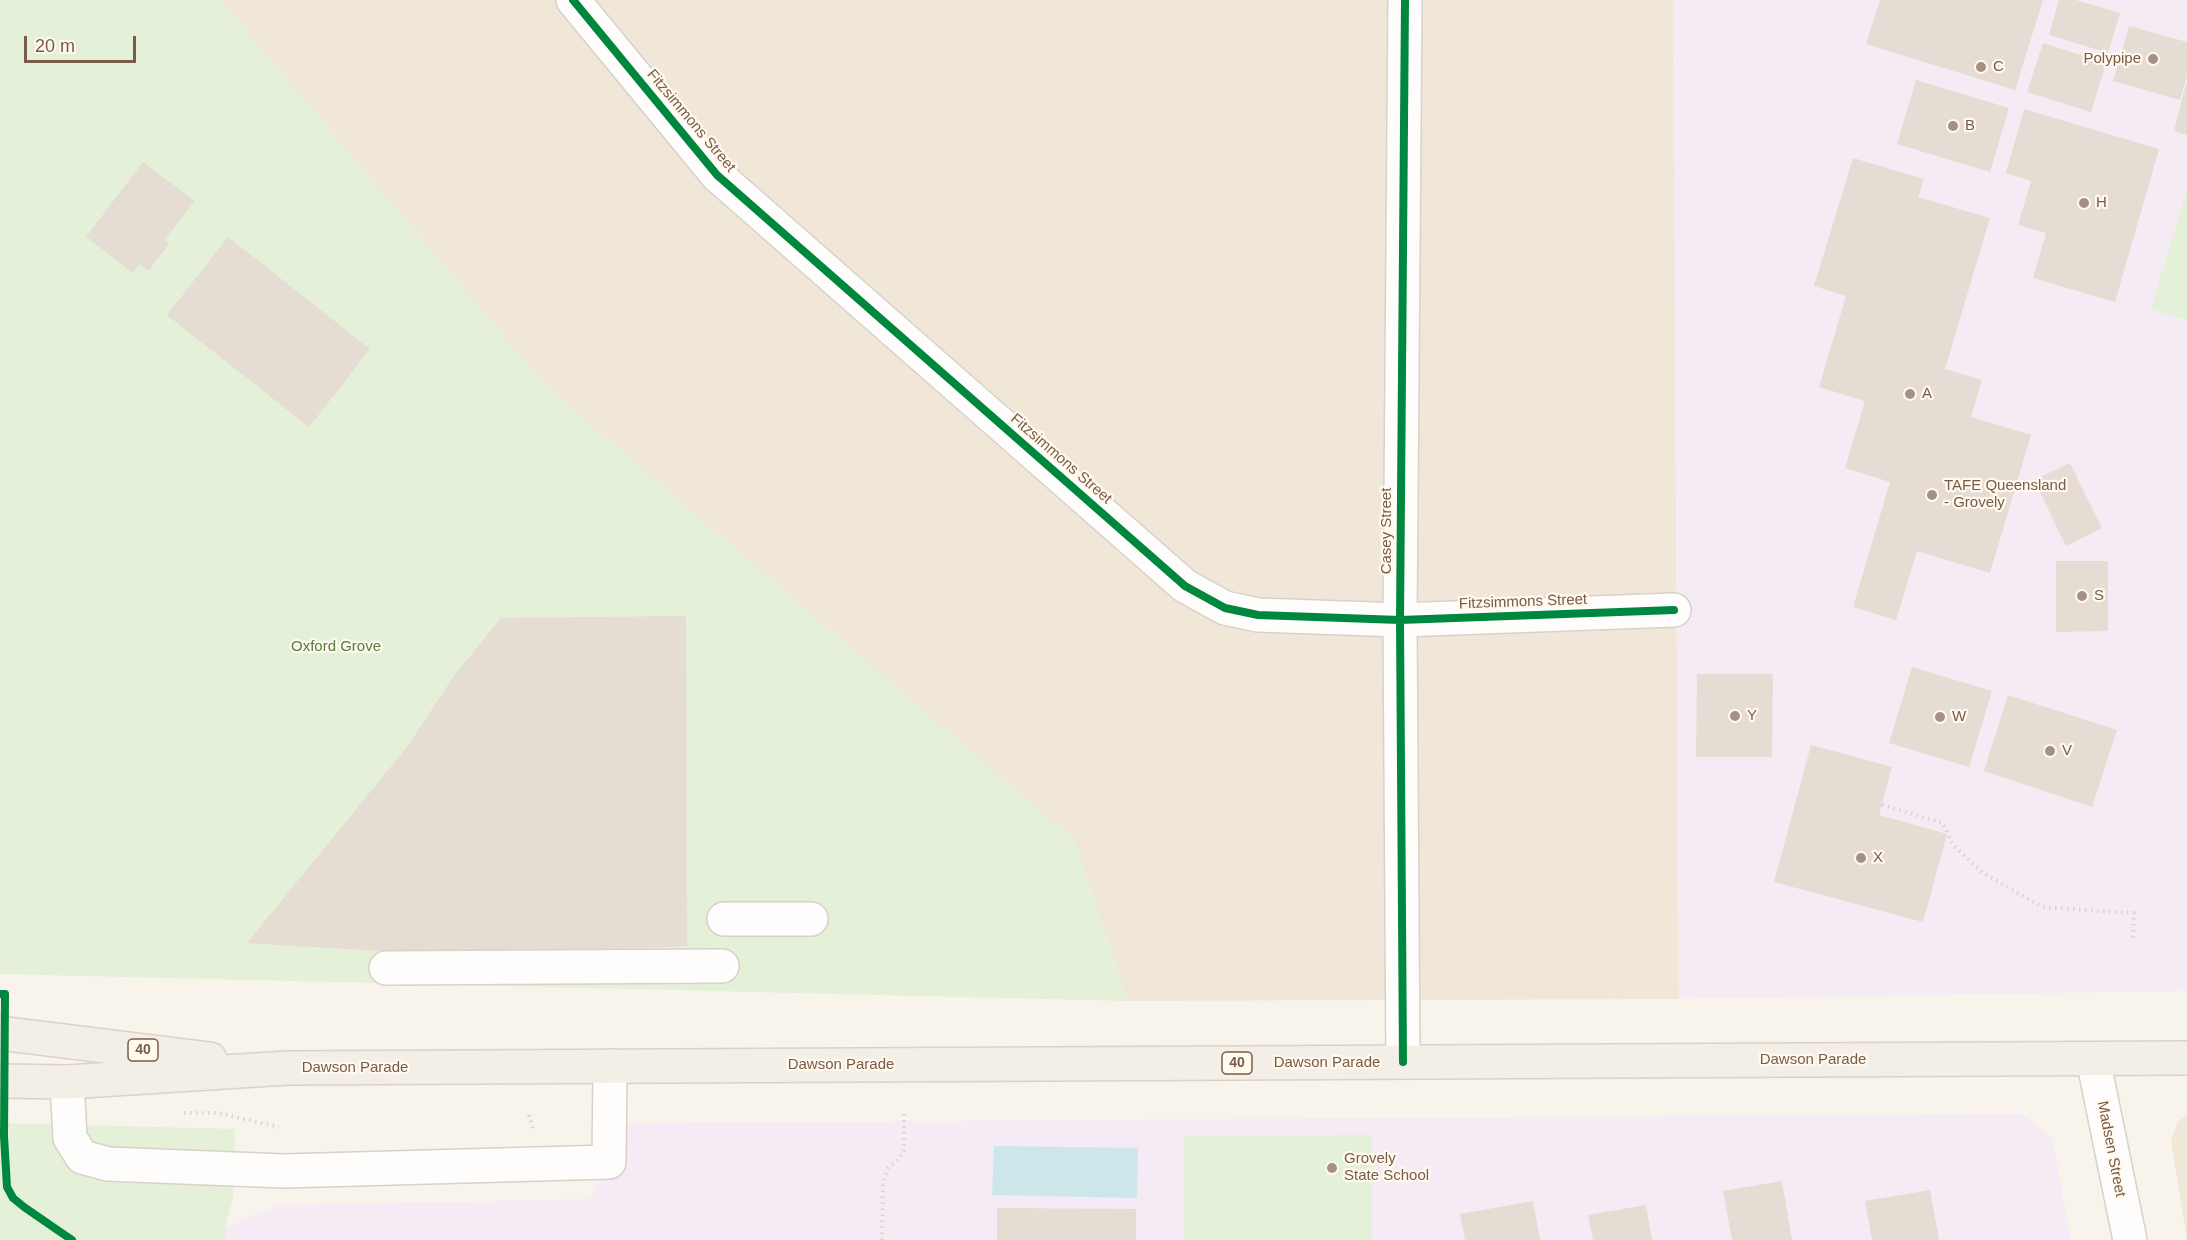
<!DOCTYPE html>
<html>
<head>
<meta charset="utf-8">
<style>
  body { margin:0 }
  #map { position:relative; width:2187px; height:1240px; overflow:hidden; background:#f8f4ec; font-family:Helvetica,sans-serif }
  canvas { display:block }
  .scale { position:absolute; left:24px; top:36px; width:112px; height:27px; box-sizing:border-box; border:3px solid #785c4a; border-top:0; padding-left:8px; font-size:18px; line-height:21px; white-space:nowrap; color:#785c4a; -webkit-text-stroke:4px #fff9ee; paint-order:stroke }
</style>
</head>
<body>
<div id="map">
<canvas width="2187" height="1240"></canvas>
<div class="scale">20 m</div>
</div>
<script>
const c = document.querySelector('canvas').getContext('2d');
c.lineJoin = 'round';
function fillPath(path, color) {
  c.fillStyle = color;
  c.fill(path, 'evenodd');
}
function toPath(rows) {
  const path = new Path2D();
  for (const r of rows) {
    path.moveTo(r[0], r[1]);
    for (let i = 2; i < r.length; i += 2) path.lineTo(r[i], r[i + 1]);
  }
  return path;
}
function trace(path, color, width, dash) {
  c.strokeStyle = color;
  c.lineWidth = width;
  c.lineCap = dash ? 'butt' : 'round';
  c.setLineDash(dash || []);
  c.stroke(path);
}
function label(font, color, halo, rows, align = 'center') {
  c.font = font + ' Helvetica,sans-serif';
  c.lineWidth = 4.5;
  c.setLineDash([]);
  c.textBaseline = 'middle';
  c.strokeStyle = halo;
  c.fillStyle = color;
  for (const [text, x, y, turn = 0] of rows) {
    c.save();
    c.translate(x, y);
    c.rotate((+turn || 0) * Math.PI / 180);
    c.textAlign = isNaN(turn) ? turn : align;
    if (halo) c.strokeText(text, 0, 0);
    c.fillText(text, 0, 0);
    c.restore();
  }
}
const residential = toPath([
  [220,0,1673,0,1679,999,1128,1001,1074,840,546,386],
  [2187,1115,2187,1240,2171,1141,2177,1123]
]);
const education = toPath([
  [1673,0,2187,0,2187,991,1679,999],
  [2021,1114,2052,1137,2071,1240,226,1240,225,1228,277,1205,591,1199,627,1123]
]);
const green = toPath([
  [0,0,220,0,546,386,1074,840,1128,1001,0,974],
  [2187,190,2187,320,2151,309],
  [0,1123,235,1129,233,1198,225,1228,226,1240,0,1240],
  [1372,1135,1372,1240,1184,1240,1184,1136]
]);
const water = toPath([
  [994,1146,1138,1148,1137,1198,992,1195]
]);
const building = toPath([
  [1880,0,2043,0,2015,90,1866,44],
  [2059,0,2076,0,2120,13,2108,53,2049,35],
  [2129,26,2187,42,2187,76,2180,100,2113,81],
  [2043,43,2106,63,2091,112,2027,92],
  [1916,80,2009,108,1990,172,1897,144],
  [2186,84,2187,84,2187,135,2174,131],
  [2024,109,2159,149,2115,302,2033,278,2046,233,2018,225,2031,181,2006,173],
  [1853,158,1924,179,1918,197,1990,218,1945,369,1982,380,1971,417,2031,435,1990,573,1917,551,1896,620,1853,607,1890,482,1845,468,1865,401,1819,387,1846,296,1814,286],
  [143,162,195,201,164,240,169,244,148,271,140,264,133,273,86,237],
  [228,237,370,349,309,427,167,315],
  [2070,463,2102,528,2066,546,2034,480],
  [2056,561,2108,561,2108,631,2056,632],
  [686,616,687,946,462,956,247,943,407,747,454,676,501,618],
  [1912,667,1992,691,1969,767,1889,743],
  [1697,674,1773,674,1772,757,1696,757],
  [2008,695,2117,730,2092,807,1984,771],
  [1811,745,1892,767,1879,815,1947,834,1923,922,1774,882],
  [1782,1181,1792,1240,1732,1240,1723,1191],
  [1930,1190,1939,1240,1872,1240,1865,1201],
  [1533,1201,1540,1240,1465,1240,1460,1214],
  [1646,1205,1652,1240,1593,1240,1588,1215],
  [997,1208,1136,1209,1136,1240,997,1240]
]);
const path = toPath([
  [1882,805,1943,823,1953,845,1983,873,2042,907,2134,913,2133,938],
  [184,1113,218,1113,279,1127],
  [529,1115,533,1129],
  [882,1240,883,1184,888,1168,899,1159,904,1151,904,1113]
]);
const minor = toPath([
  [573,0,717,175,1185,586,1225,608,1258,615,1400,620,1674,610],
  [724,919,811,919],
  [386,968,722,966],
  [2093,1059,2130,1240],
  [1403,1062,1400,620,1405,0],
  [67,1082,70,1138,82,1157,108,1164,284,1171,609,1162,610,1066]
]);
const major = toPath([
  [0,1033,210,1059],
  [0,1081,67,1082,287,1068,2187,1058]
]);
const cycleway = toPath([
  [573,0,717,175,1185,586,1225,608,1258,615,1400,620,1674,610],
  [0,994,5,994,4,1136,7,1187,13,1198,24,1207,72,1240],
  [1403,1062,1400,620,1405,0]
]);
const markers = [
  [2153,59,6,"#a59183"],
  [1981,67,6,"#a59183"],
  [1953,126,6,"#a59183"],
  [2084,203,6,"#a59183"],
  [1910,394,6,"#a59183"],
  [1932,495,6,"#a59183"],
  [2082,596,6,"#a59183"],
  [1735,716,6,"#a59183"],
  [1940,717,6,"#a59183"],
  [2050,751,6,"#a59183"],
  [1861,858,6,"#a59183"],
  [1332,1168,6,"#a59183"]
];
const shields = [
  [143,1050,30],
  [1237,1063,30]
];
const shieldNames = [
  ["40",143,1050],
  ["40",1237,1063]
];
const poiNames = [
  ["Polypipe",2141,59,"right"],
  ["C",1993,67],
  ["B",1965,126],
  ["H",2096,203],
  ["A",1922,394],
  ["TAFE Queensland",1944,486],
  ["- Grovely",1944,503],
  ["S",2094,596],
  ["Y",1747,716],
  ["W",1952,717],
  ["V",2062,751],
  ["X",1873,858],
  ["Grovely",1344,1159],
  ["State School",1344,1176]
];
const streetNames = [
  ["Fitzsimmons Street",691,121,50],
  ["Fitzsimmons Street",1061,459,41],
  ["Casey Street",1387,531,-90],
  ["Fitzsimmons Street",1523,602,-2],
  ["Dawson Parade",1813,1060],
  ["Dawson Parade",1327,1063],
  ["Dawson Parade",841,1065],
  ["Dawson Parade",355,1068],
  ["Madsen Street",2111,1149,79]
];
const parkNames = [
  ["Oxford Grove",336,647]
];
fillPath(residential, '#f1e7d9');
fillPath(education, '#f5ebf4');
fillPath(green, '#e4f0d7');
fillPath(water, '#cde6e9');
fillPath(building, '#e5dcd3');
trace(minor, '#d7d1ca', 36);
trace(major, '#dad1c9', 36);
trace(path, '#dbd3cd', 4, [1.5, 4.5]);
trace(minor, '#fefdfc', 33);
trace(major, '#f3eee6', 33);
trace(cycleway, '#00873e', 8);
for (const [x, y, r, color] of markers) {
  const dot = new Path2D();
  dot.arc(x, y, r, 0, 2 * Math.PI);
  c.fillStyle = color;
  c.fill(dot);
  trace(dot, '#fff9ee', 2);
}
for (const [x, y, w] of shields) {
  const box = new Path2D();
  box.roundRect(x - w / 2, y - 11, w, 22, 4.5);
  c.fillStyle = '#fff9ee';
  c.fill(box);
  trace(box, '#785c4a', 1.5);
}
label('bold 14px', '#785c4a', null, shieldNames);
label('15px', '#785c4a', '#fff9ee', poiNames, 'left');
label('15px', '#785c4a', '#fff9ee', streetNames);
label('15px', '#527e42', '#fff9ee', parkNames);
</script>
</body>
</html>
